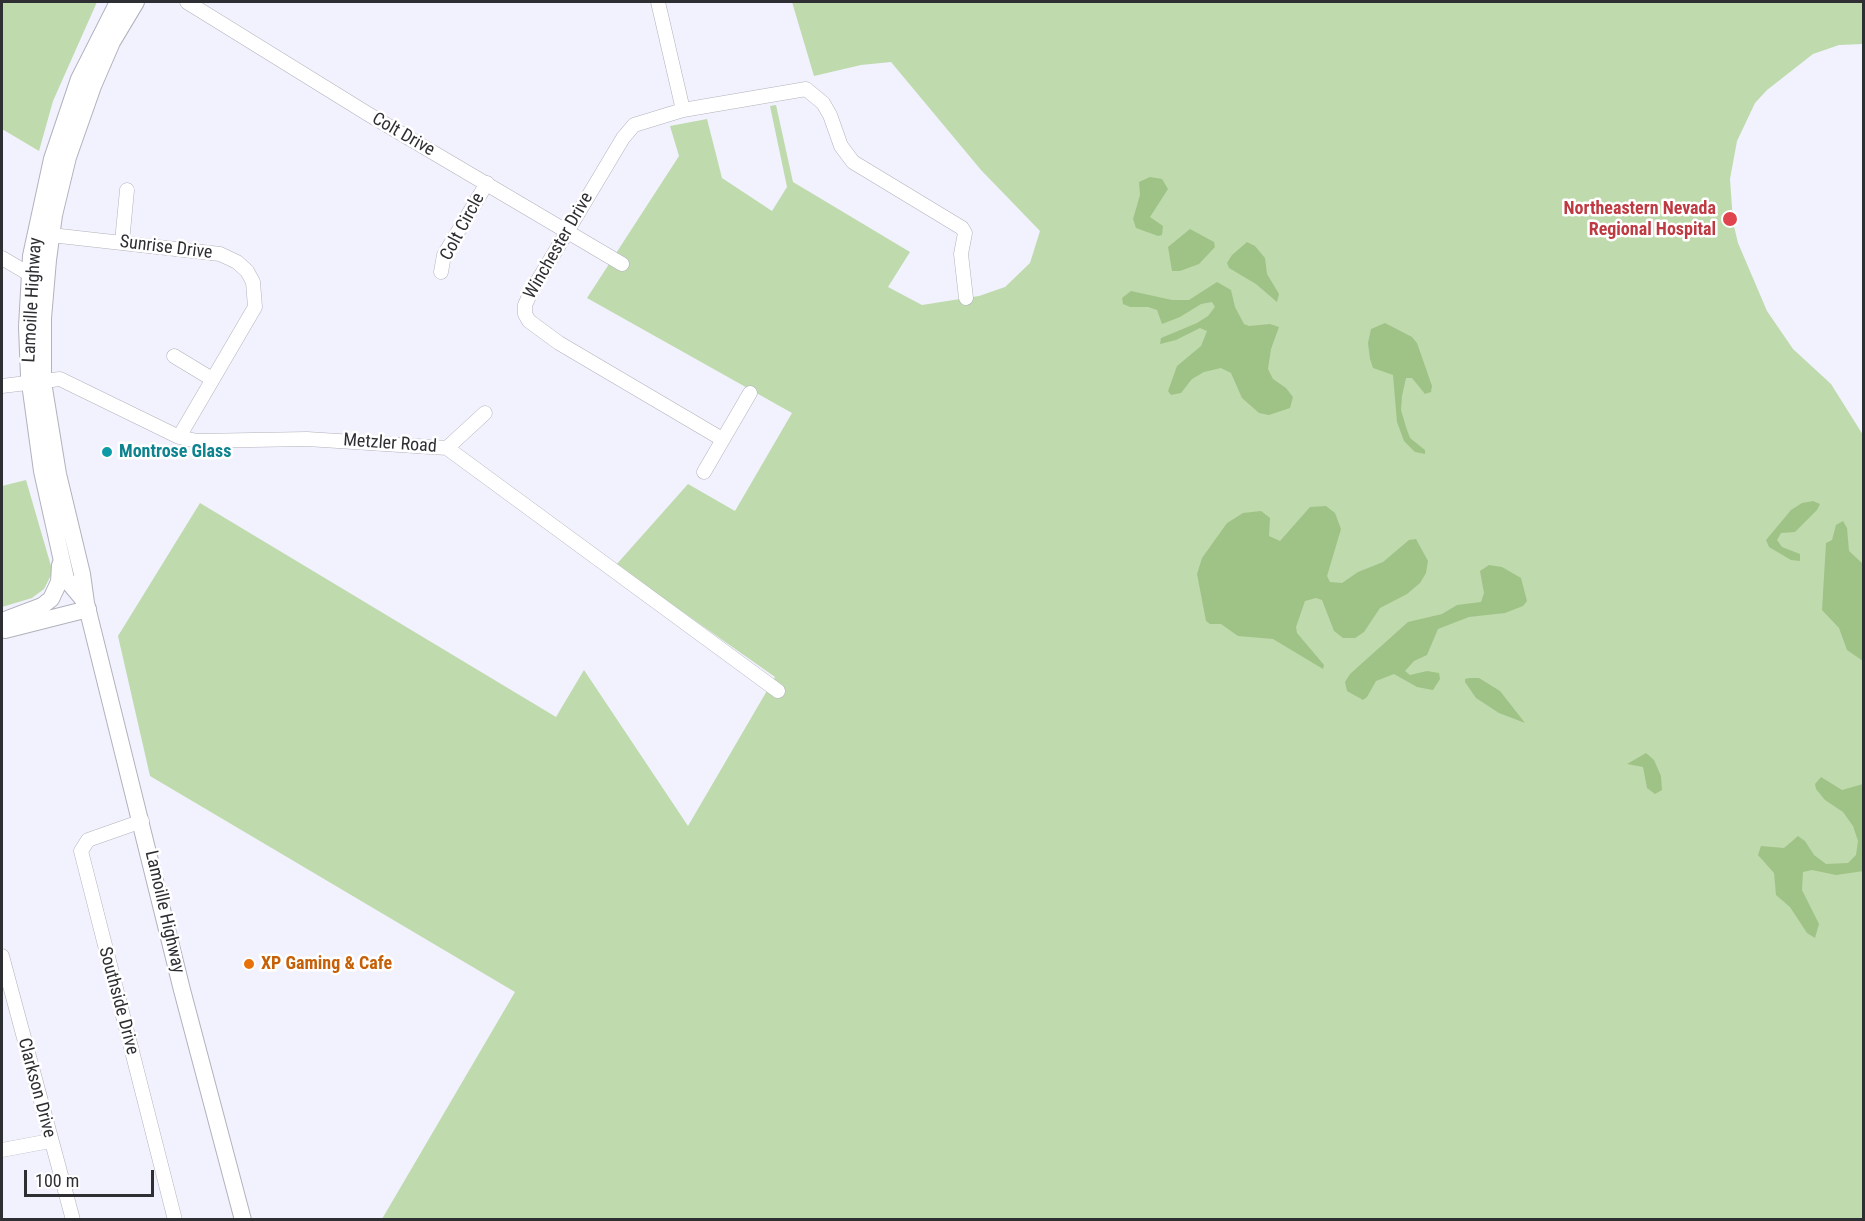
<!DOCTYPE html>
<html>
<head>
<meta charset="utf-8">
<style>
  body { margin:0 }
  #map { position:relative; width:1865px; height:1221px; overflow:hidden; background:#f1f2fd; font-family:"Roboto Condensed",sans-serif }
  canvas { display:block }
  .frame { position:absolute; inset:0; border:3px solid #2e2f33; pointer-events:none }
  .scale { position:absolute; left:24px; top:1170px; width:130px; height:27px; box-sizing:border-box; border:3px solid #2e2f33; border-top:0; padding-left:8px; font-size:18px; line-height:21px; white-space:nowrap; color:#2e2f33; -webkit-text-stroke:4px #fff; paint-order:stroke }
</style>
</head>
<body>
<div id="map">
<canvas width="1865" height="1221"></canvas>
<div class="frame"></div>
<div class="scale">100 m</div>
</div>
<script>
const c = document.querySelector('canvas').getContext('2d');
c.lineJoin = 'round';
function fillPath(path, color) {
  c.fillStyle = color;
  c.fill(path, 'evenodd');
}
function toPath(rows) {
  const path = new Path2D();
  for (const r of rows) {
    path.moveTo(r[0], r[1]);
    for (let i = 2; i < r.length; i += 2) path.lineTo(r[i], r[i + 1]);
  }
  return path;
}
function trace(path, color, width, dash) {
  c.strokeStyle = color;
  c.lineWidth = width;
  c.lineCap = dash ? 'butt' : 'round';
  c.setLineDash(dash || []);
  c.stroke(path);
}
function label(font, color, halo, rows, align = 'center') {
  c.font = font + ' "Roboto Condensed",sans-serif';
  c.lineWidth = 5;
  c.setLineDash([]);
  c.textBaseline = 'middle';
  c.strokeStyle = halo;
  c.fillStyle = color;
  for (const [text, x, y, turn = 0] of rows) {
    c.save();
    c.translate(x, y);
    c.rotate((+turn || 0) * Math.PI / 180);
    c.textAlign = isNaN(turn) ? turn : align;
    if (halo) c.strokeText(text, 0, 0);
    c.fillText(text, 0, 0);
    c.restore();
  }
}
const green = toPath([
  [2,2,97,2,53,101,39,151,2,129],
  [792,2,1863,2,1863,44,1839,45,1813,54,1767,90,1755,103,1737,141,1730,179,1733,222,1738,243,1767,311,1793,349,1831,384,1863,435,1863,1219,382,1219,515,992,150,776,118,636,200,503,556,717,584,670,688,826,775,677,616,565,688,484,735,511,792,413,587,298,679,156,670,126,707,119,722,178,772,211,787,187,770,106,776,105,793,182,910,252,888,287,922,305,979,296,1005,287,1030,263,1040,231,981,170,891,62,861,65,814,76],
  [26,480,51,566,51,575,44,589,32,598,2,607,2,486]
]);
const forest = toPath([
  [1150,177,1162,179,1168,189,1150,217,1163,226,1162,235,1158,236,1136,228,1133,219,1140,195,1139,182],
  [1190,229,1214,242,1215,247,1199,264,1180,271,1172,271,1168,247],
  [1247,242,1255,246,1265,258,1267,274,1279,294,1277,302,1256,284,1229,268,1227,263,1232,255],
  [1217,282,1231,290,1235,307,1244,324,1249,326,1270,324,1279,327,1271,349,1268,369,1273,379,1286,388,1293,397,1290,408,1269,415,1259,413,1242,398,1231,373,1221,368,1204,372,1192,379,1181,393,1171,395,1168,391,1177,366,1201,346,1207,331,1200,328,1176,340,1160,344,1161,338,1197,323,1208,316,1215,307,1212,302,1201,304,1180,317,1162,324,1157,310,1148,307,1130,307,1123,304,1122,298,1131,291,1172,300,1189,300],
  [1385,323,1412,337,1417,343,1432,386,1431,392,1425,394,1412,378,1406,378,1402,396,1401,410,1406,427,1410,438,1425,450,1425,454,1415,452,1404,441,1397,422,1393,375,1373,368,1370,359,1368,343,1371,329],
  [1813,501,1820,504,1817,510,1795,532,1781,533,1777,540,1782,547,1800,554,1800,561,1791,560,1769,547,1766,540,1791,510,1802,503],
  [1326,506,1335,513,1341,529,1327,576,1330,582,1342,583,1358,572,1383,562,1409,540,1416,539,1428,561,1426,573,1420,583,1407,594,1380,608,1364,632,1355,638,1343,638,1334,631,1322,600,1316,598,1305,601,1296,627,1297,633,1324,665,1323,669,1273,639,1238,636,1221,624,1210,624,1206,621,1197,574,1202,558,1227,523,1243,513,1261,511,1270,518,1269,536,1280,541,1310,507],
  [1843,521,1847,528,1849,551,1863,564,1863,661,1847,650,1839,628,1822,610,1826,543,1832,540,1836,525],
  [1489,565,1502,567,1521,578,1527,601,1523,606,1505,613,1469,617,1438,629,1427,655,1414,661,1405,671,1410,675,1427,671,1439,673,1440,679,1433,690,1417,687,1394,674,1376,681,1367,697,1363,700,1347,691,1345,682,1350,674,1408,622,1442,614,1457,605,1481,602,1484,593,1480,571],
  [1470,678,1479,678,1500,691,1525,723,1499,713,1476,698,1465,682,1465,679],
  [1646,753,1654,760,1661,776,1662,790,1655,794,1647,788,1643,767,1627,764],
  [1821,777,1842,790,1863,784,1864,871,1836,875,1812,870,1803,872,1802,890,1819,924,1815,938,1807,933,1790,907,1776,895,1774,873,1758,855,1761,846,1784,848,1798,836,1805,841,1814,855,1826,864,1848,863,1856,855,1858,841,1853,826,1843,812,1825,800,1816,789,1815,784]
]);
const minor = toPath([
  [187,2,368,114,622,264],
  [658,2,683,110],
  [42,234,220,254,237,262,247,271,253,282,255,307,179,437],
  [122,242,127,190],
  [2,258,36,278],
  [441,272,444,255,487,183],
  [174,356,212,379],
  [2,386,60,379,179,437,197,441,307,439,447,448,778,691],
  [722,439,559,343,529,321,525,314,525,305,531,292,623,138,634,125,683,110,806,89,823,103,830,115,841,146,853,162,962,228,965,233,961,254,966,298],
  [447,448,485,413],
  [704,472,750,393],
  [142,821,88,840,81,851,175,1220],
  [2,956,73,1220],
  [2,1150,50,1141]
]);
const major = toPath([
  [136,2,112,42,93,86,68,157,54,215,48,260,43,318,43,382,58,474,82,574,86,603,182,990,243,1220],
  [86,603,66,579,42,471,29,376,27,327,31,256,52,159,79,79,118,2],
  [2,621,42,606,51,599,59,582,60,565],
  [5,630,88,609]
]);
const markers = [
  [1730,219,8,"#e0444e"],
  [107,452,6,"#0f9aa8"],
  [249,964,6,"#e8710a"]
];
const streetNames = [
  ["Colt Drive",403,135,30],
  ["Colt Circle",463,227,-62],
  ["Winchester Drive",559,246,-60],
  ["Sunrise Drive",166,248,7],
  ["Lamoille Highway",33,300,-87],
  ["Metzler Road",390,444,4],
  ["Lamoille Highway",164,912,77],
  ["Southside Drive",118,1001,75],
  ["Clarkson Drive",36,1088,75]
];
const healthNames = [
  ["Northeastern Nevada",1716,209],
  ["Regional Hospital",1716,230]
];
const cultureNames = [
  ["Montrose Glass",119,452]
];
const foodNames = [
  ["XP Gaming & Cafe",261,964]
];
fillPath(green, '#bfdaad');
fillPath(forest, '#9fc386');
trace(minor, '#b1b2bc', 15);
trace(major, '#b1b2bc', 18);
trace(minor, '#fff', 14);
trace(major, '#fff', 16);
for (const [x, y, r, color] of markers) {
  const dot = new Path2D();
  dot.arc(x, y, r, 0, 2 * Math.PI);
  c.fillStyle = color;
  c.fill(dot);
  trace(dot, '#fff', 2);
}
label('18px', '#2e2f33', '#fff', streetNames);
label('bold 18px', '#be3a42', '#fff', healthNames, 'right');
label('bold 18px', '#0d838f', '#fff', cultureNames, 'left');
label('bold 18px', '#c56008', '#fff', foodNames, 'left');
</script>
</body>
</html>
